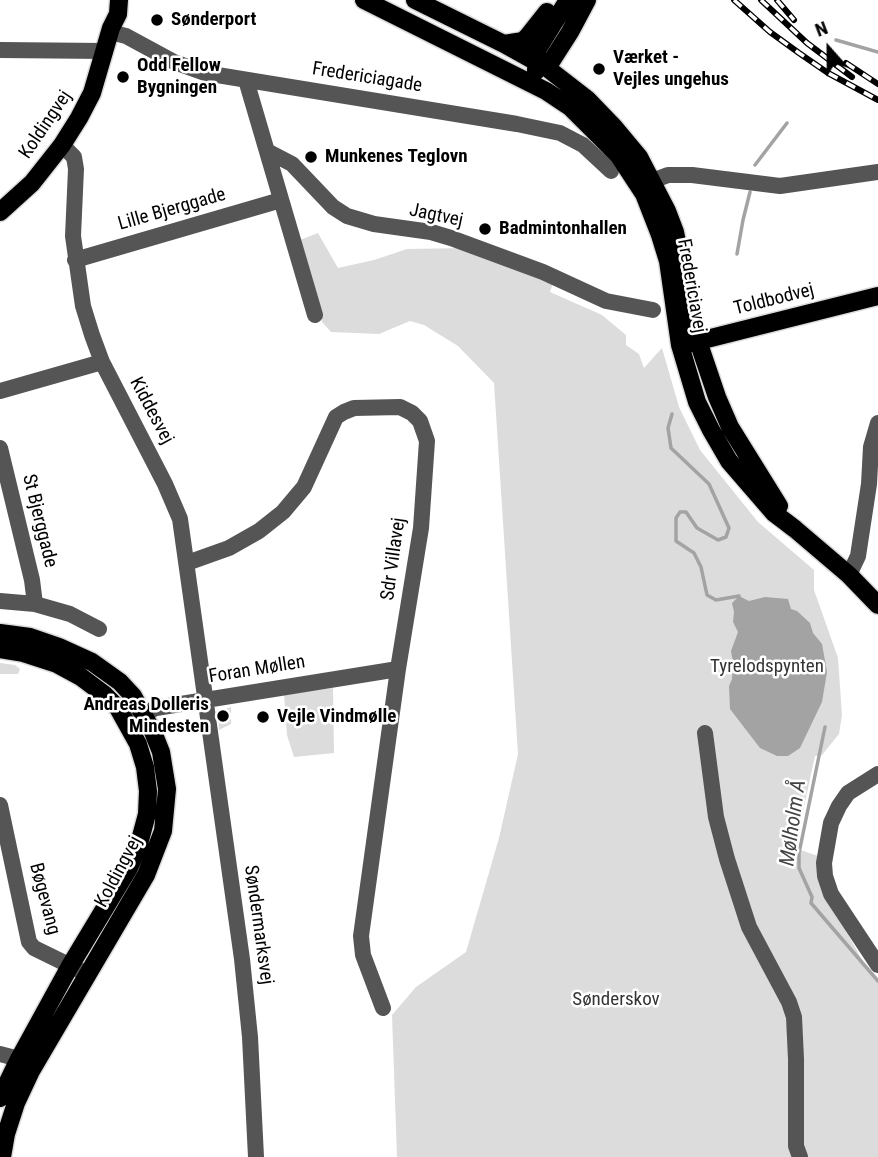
<!DOCTYPE html>
<html>
<head>
<meta charset="utf-8">
<style>
  body { margin:0 }
  #map { position:relative; width:878px; height:1157px; overflow:hidden; background:#fff; font-family:"Roboto Condensed",sans-serif }
  canvas { display:block }
  .north { position:absolute; left:794px; top:14px; width:70px; height:70px; -webkit-text-stroke:5px #fff; paint-order:stroke; rotate:339deg; font-size:19px; font-weight:700; line-height:28px; text-align:center; color:#000 }
  .north::after { content:''; display:block; margin:auto; width:24px; height:32px; background:#000; clip-path:polygon(50% 0,100% 100%,50% 72%,0 100%) }
</style>
</head>
<body>
<div id="map">
<canvas width="878" height="1157"></canvas>
<div class="north">N</div>
</div>
<script>
const c = document.querySelector('canvas').getContext('2d');
c.lineJoin = 'round';
function fillPath(path, color) {
  c.fillStyle = color;
  c.fill(path, 'evenodd');
}
function toPath(rows) {
  const path = new Path2D();
  for (const r of rows) {
    path.moveTo(r[0], r[1]);
    for (let i = 2; i < r.length; i += 2) path.lineTo(r[i], r[i + 1]);
  }
  return path;
}
function trace(path, color, width, dash) {
  c.strokeStyle = color;
  c.lineWidth = width;
  c.lineCap = dash ? 'butt' : 'round';
  c.setLineDash(dash || []);
  c.stroke(path);
}
function label(font, color, halo, rows, align = 'center') {
  c.font = font + ' "Roboto Condensed",sans-serif';
  c.lineWidth = 5;
  c.setLineDash([]);
  c.textBaseline = 'middle';
  c.strokeStyle = halo;
  c.fillStyle = color;
  for (const [text, x, y, turn = 0] of rows) {
    c.save();
    c.translate(x, y);
    c.rotate((+turn || 0) * Math.PI / 180);
    c.textAlign = isNaN(turn) ? turn : align;
    if (halo) c.strokeText(text, 0, 0);
    c.fillText(text, 0, 0);
    c.restore();
  }
}
const green = toPath([
  [318,233,338,268,374,260,407,249,469,248,553,283,550,292,602,315,626,335,626,345,639,354,644,368,662,348,679,407,700,450,758,522,814,570,814,590,838,658,842,715,839,734,822,755,815,756,795,848,818,856,826,896,864,963,878,981,878,1157,397,1157,392,1015,416,987,466,952,499,838,518,754,494,383,458,346,424,325,410,321,379,334,331,332,322,322,300,240],
  [0,663,15,665,20,669,18,674,0,674],
  [333,688,334,753,294,757,287,735,284,694],
  [231,707,231,724,219,730,218,711]
]);
const water = toPath([
  [739,596,749,601,765,597,788,599,791,609,797,611,810,623,813,633,822,644,827,672,822,702,800,748,788,756,777,756,760,748,730,709,729,686,732,679,733,662,731,651,738,632,733,622,734,612,732,603]
]);
const stream = toPath([
  [836,40,878,52],
  [755,165,787,123],
  [737,254,743,220,750,192],
  [672,414,668,428,671,448,709,484,729,528,726,537,718,540,697,528,686,512,680,512,676,518,676,541,694,553,701,567,707,595,716,600,739,596],
  [825,727,799,853,799,868,812,897,811,903,878,981]
]);
const minor = toPath([
  [110,32,126,36,174,62,205,73,517,124,560,133,583,145,611,171],
  [0,50,105,51],
  [246,80,315,315],
  [62,145,74,157,76,169,73,236,83,306,92,335,102,362,165,484,180,519,242,959,250,1037,256,1157],
  [267,151,292,164,333,207,347,216,374,224,431,232,451,238,543,272,606,301,653,310],
  [652,181,668,175,692,175,780,186,878,172],
  [75,260,281,200],
  [0,391,102,362],
  [0,448,32,580,35,604],
  [187,563,229,548,259,531,283,512,304,487,336,417,344,412,354,408,400,407,412,413,420,421,427,441,421,528,398,669,361,936,363,955,383,1008],
  [849,575,858,556,869,484,871,447,878,423],
  [0,601,35,604,70,614,99,629],
  [132,719,156,708,398,669],
  [705,733,716,817,727,859,749,927,789,1002,794,1017,796,1059,796,1146,800,1157],
  [878,774,848,793,839,806,831,823,824,863,825,876,831,894,878,965],
  [0,805,29,942,34,948,81,971],
  [0,1054,19,1059]
]);
const major = toPath([
  [364,0,546,91,570,107,619,156,644,194,660,235,668,261,680,345,697,402,711,430,729,461,774,513,795,529,849,575,878,605],
  [415,0,504,44,547,68,587,99,614,127,639,157,667,211,675,232,698,341,717,397,730,427,779,506],
  [504,44,523,41,528,36,547,12],
  [547,68,570,32,587,0],
  [536,71,537,50,568,0],
  [0,212,32,183,62,145,79,118,92,93,111,28,118,14,119,0],
  [687,344,878,296],
  [0,633,30,637,59,647,92,662,120,682,133,696,153,732,161,752,167,789,163,831,146,875,31,1071,16,1103,6,1134,2,1157],
  [0,649,23,653,57,664,81,677,105,695,118,708,138,744,145,767,148,791,147,814,139,844,129,868,70,966,19,1059,0,1098]
]);
const rail = toPath([
  [734,0,770,32,799,53,828,73,878,100],
  [761,0,807,43,852,77],
  [777,0,794,20],
  [846,63,878,84]
]);
const markers = [
  [157,20,7,"#000"],
  [599,69,7,"#000"],
  [123,77,7,"#000"],
  [311,157,7,"#000"],
  [485,229,7,"#000"],
  [223,716,7,"#000"],
  [263,717,7,"#000"]
];
const poiNames = [
  ["Sønderport",171,20],
  ["Værket -",613,58],
  ["Vejles ungehus",613,80],
  ["Odd Fellow",137,66],
  ["Bygningen",137,88],
  ["Munkenes Teglovn",325,157],
  ["Badmintonhallen",499,229],
  ["Andreas Dolleris",209,705,"right"],
  ["Mindesten",209,727,"right"],
  ["Vejle Vindmølle",277,717]
];
const streetNames = [
  ["Fredericiagade",367,78,9],
  ["Koldingvej",46,125,-56],
  ["Lille Bjerggade",172,210,-16],
  ["Jagtvej",436,216,12],
  ["Fredericiavej",691,286,80],
  ["Toldbodvej",774,300,-14],
  ["Kiddesvej",151,411,62],
  ["St Bjerggade",39,521,76],
  ["Sdr Villavej",394,559,-82],
  ["Foran Møllen",257,670,-9],
  ["Koldingvej",119,872,-62],
  ["Bøgevang",44,899,75],
  ["Søndermarksvej",258,925,82]
];
const parkNames = [
  ["Tyrelodspynten",767,667],
  ["Sønderskov",616,1000]
];
const waterNames = [
  ["Mølholm Å",794,823,-82]
];
fillPath(green, '#dcdcdc');
fillPath(water, '#a3a3a3');
trace(stream, '#a3a3a3', 3.5);
trace(major, '#dbdbdb', 21);
trace(minor, '#555', 16);
trace(major, '#000', 18);
trace(rail, '#000', 6);
trace(rail, '#fff', 3.5, [10]);
for (const [x, y, r, color] of markers) {
  const dot = new Path2D();
  dot.arc(x, y, r, 0, 2 * Math.PI);
  c.fillStyle = color;
  c.fill(dot);
  trace(dot, '#fff', 2.5);
}
label('bold 19px', '#000', '#fff', poiNames, 'left');
label('19px', '#000', '#fff', streetNames);
label('19px', '#333', '#fff', parkNames);
label('italic 21px', '#444', '#fff', waterNames);
</script>
</body>
</html>
